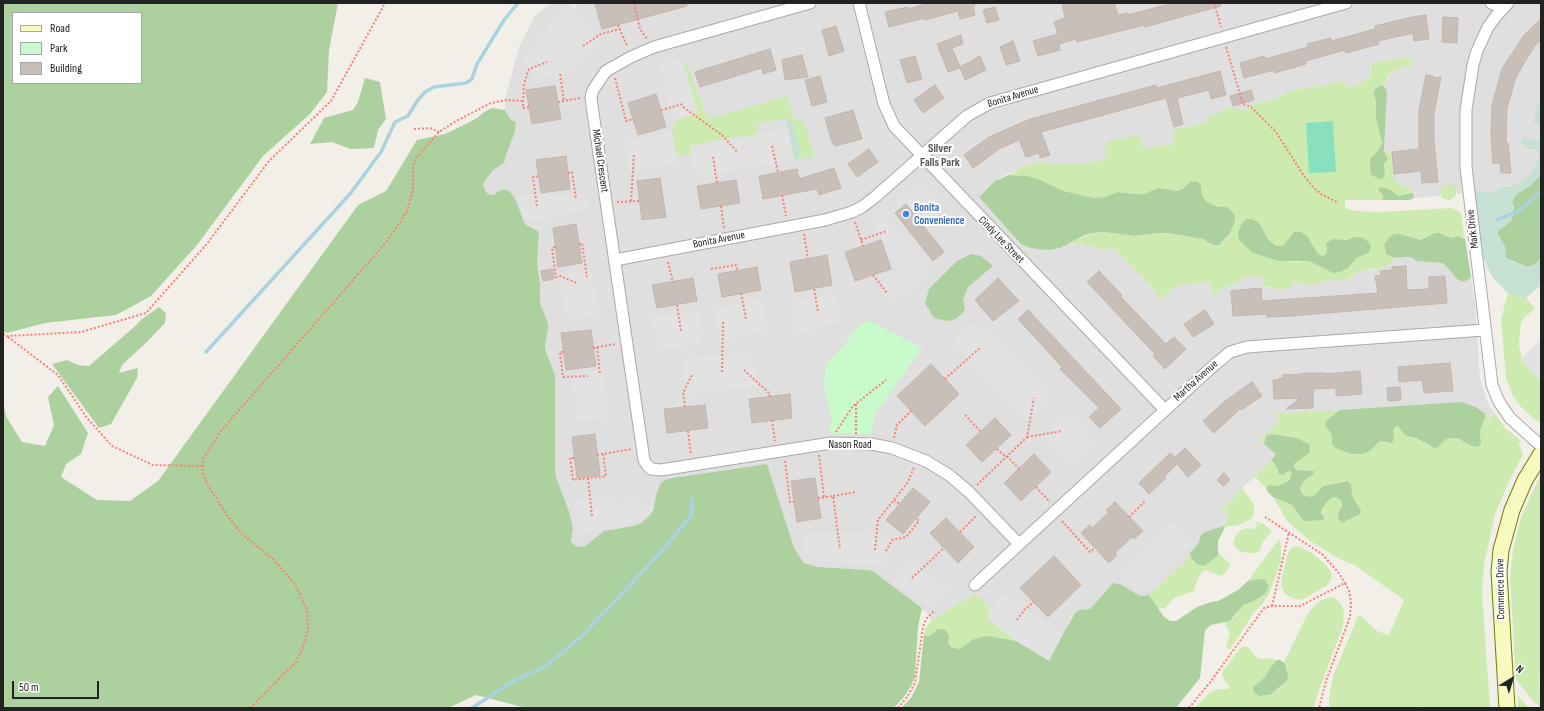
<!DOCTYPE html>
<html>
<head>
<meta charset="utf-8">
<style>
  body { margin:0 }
  #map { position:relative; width:1544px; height:711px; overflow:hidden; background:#f2efe9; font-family:"Sofia Sans Condensed",sans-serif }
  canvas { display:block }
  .frame { position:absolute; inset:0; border:4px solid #222; pointer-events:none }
  .legend { position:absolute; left:12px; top:12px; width:130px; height:72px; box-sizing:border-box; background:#fff; border:1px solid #a7a7a7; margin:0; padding:5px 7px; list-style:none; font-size:12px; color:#222 }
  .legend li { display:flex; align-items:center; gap:8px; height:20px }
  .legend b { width:20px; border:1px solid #a7a7a7 }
  .north { position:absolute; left:1492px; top:659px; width:40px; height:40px; -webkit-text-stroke:3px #fff; paint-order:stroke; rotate:38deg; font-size:11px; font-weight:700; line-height:16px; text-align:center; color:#222 }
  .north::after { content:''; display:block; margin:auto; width:14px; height:18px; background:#222; clip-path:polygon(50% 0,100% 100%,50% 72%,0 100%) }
  .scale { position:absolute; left:12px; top:681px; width:87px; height:18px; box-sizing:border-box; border:2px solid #222; border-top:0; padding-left:5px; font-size:12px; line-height:14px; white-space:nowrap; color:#222; -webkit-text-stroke:3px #fff; paint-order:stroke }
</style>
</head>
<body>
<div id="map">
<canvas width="1544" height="711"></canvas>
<div class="frame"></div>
<ul class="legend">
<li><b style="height:5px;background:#f7fabf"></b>Road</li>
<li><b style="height:11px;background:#c8facc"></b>Park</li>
<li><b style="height:11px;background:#c7bfb8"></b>Building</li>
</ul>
<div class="north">N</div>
<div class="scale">50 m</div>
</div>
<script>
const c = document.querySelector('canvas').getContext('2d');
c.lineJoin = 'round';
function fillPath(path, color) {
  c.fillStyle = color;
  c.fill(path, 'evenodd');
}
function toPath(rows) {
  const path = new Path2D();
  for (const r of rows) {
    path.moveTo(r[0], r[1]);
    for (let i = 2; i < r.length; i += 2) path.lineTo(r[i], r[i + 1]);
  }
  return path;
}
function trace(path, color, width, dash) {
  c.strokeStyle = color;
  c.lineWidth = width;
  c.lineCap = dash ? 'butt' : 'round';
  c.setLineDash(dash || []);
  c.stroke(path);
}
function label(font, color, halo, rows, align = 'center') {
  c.font = font + ' "Sofia Sans Condensed",sans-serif';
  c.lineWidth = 4;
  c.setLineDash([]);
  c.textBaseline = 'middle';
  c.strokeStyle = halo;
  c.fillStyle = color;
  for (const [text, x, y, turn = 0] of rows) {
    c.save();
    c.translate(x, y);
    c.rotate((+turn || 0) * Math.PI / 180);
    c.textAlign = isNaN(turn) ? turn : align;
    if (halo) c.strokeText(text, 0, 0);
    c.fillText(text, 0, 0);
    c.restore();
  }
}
const residential = toPath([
  [551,3,570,3,574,8,578,3,1541,3,1541,105,1538,104,1533,123,1541,126,1541,140,1533,139,1522,140,1522,146,1528,149,1536,150,1539,152,1539,158,1530,174,1519,182,1508,187,1502,187,1496,191,1457,194,1457,189,1450,185,1441,189,1440,196,1414,198,1413,191,1408,187,1399,184,1395,181,1393,173,1391,152,1384,151,1387,91,1384,86,1390,74,1393,71,1410,67,1407,57,1406,57,1371,63,1370,77,1360,84,1347,88,1344,81,1290,91,1277,98,1255,104,1246,110,1238,110,1208,122,1173,130,1175,146,1170,144,1143,148,1139,135,1106,160,1077,164,1046,164,1041,161,1032,163,999,178,979,197,1020,243,1060,248,1072,242,1077,244,1082,243,1095,246,1105,252,1112,247,1159,295,1161,301,1169,291,1179,285,1210,282,1215,296,1221,289,1232,285,1242,280,1243,277,1258,276,1263,280,1265,287,1285,289,1292,285,1292,282,1308,285,1325,280,1345,280,1352,277,1359,271,1375,270,1387,265,1390,260,1399,257,1413,258,1416,261,1442,263,1446,266,1457,279,1467,280,1471,277,1475,305,1480,378,1487,401,1495,414,1489,418,1482,410,1477,407,1470,405,1276,415,1279,422,1276,454,1255,477,1242,488,1223,508,1229,516,1223,526,1205,532,1198,544,1190,553,1190,556,1149,595,1140,596,1117,583,1108,588,1090,609,1082,610,1072,616,1049,661,1016,641,989,619,990,607,978,595,972,595,932,620,922,608,869,570,818,567,804,563,794,548,653,506,650,515,641,523,633,526,612,529,585,546,577,547,571,542,573,529,570,514,556,477,555,468,555,375,546,352,545,345,548,330,546,319,540,303,540,283,537,265,539,233,535,229,526,225,524,222,516,201,501,190,493,195,488,194,485,190,483,184,493,170,504,163,506,155,515,132,516,122,511,120,505,110,505,99,519,47,535,16]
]);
const grass = toPath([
  [1407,57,1411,60,1411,66,1393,71,1389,74,1384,86,1380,86,1375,98,1376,103,1376,119,1382,143,1379,149,1374,154,1371,175,1381,180,1385,174,1384,164,1388,159,1384,151,1391,152,1393,173,1395,180,1399,184,1411,189,1413,193,1398,196,1382,187,1378,190,1383,195,1383,200,1345,200,1345,208,1356,211,1380,212,1452,208,1460,212,1461,214,1465,239,1462,236,1451,238,1444,234,1429,235,1420,240,1400,234,1390,257,1394,258,1385,268,1359,271,1352,277,1345,280,1325,280,1324,283,1308,285,1293,282,1291,288,1276,289,1271,287,1265,287,1263,280,1259,276,1243,277,1242,280,1232,285,1221,289,1214,296,1210,282,1179,285,1169,291,1161,301,1157,297,1159,295,1112,247,1105,252,1091,245,1085,247,1082,243,1077,244,1072,242,1092,233,1104,232,1135,236,1157,233,1168,233,1204,239,1213,245,1225,241,1229,235,1235,221,1220,205,1215,206,1206,201,1202,195,1202,190,1151,192,1144,194,1135,194,1118,192,1104,197,1094,198,1064,191,1038,179,1017,175,1009,175,1024,166,1041,161,1046,164,1077,164,1105,160,1105,142,1140,135,1143,148,1170,144,1175,146,1172,130,1208,122,1207,117,1233,107,1238,110,1246,110,1255,104,1277,98,1290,91,1345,81,1347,88,1360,84,1370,77,1371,74,1371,63],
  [1259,223,1268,239,1275,245,1283,246,1286,244,1290,236,1310,242,1318,254,1323,256,1326,254,1327,250,1326,245,1355,237,1361,256,1357,258,1348,268,1323,268,1309,261,1294,262,1270,258,1253,253],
  [683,64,687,64,708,119,787,96,794,120,803,119,815,157,799,159,800,152,796,134,792,124,786,118,756,124,758,134,690,146,691,156,677,156,672,132,674,124,678,119,697,113],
  [1452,184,1455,186,1457,189,1455,197,1449,200,1442,198,1440,194,1441,189,1444,186],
  [1508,293,1526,298,1535,308,1522,320,1520,330,1519,344,1522,360,1541,382,1541,423,1534,419,1521,407,1513,396,1506,378,1501,319],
  [1340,410,1327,420,1327,428,1332,435,1332,444,1358,455,1370,451,1380,441,1388,443,1394,428,1396,426,1399,427,1403,433,1407,436,1416,438,1429,446,1438,447,1446,439,1453,438,1464,441,1472,446,1481,438,1480,431,1485,417,1485,413,1489,418,1495,414,1505,428,1521,441,1518,445,1521,448,1523,455,1511,477,1495,514,1484,565,1482,592,1490,708,1424,708,1421,706,1420,708,1329,708,1329,698,1333,676,1358,616,1361,616,1377,631,1389,635,1404,600,1356,566,1336,557,1310,541,1288,522,1273,497,1292,505,1300,516,1316,520,1323,520,1322,509,1328,501,1333,497,1338,498,1341,500,1342,506,1339,511,1346,522,1348,519,1357,516,1355,500,1344,481,1323,486,1315,495,1309,497,1302,494,1300,489,1302,484,1307,478,1313,475,1306,470,1296,470,1293,467,1294,464,1298,461,1308,454,1297,438,1271,434,1264,439,1264,444,1259,439,1279,422,1276,414],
  [1271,460,1276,466,1279,474,1290,471,1292,473,1288,480,1283,484,1278,486,1269,485,1266,488,1255,477],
  [1541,475,1541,673,1539,678,1541,708,1531,699,1516,679,1510,577,1513,550,1520,521,1531,495],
  [1242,488,1253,503,1254,507,1254,515,1251,519,1238,525,1225,527,1223,526,1229,516,1223,509],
  [1254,521,1264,524,1272,531,1263,542,1259,552,1253,553,1241,552,1236,548,1233,542,1236,535,1241,530,1247,528,1255,529,1257,525],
  [1279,539,1281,544,1281,561,1269,594,1264,602,1253,614,1231,648,1228,649,1226,647,1230,633,1224,623,1230,621,1234,618,1243,604,1254,601,1265,594,1260,579,1248,581],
  [1298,546,1312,553,1324,563,1330,570,1332,575,1331,580,1327,585,1304,599,1297,600,1288,596,1284,592,1281,585,1282,578,1288,552,1293,547],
  [1218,552,1231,565,1224,574,1219,576,1206,570,1202,572,1198,578,1194,591,1174,598,1165,608,1158,609,1149,595,1190,556,1191,558,1204,566,1218,556],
  [972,595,977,595,980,596,990,608,988,618,1016,641,988,636,960,649,951,647,948,643,949,636,934,632,929,636,925,636,924,634,926,627,932,620],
  [1333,597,1341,604,1344,611,1343,626,1317,696,1314,708,1194,708,1209,693,1216,689,1228,689,1230,686,1225,682,1222,675,1223,671,1240,648,1245,646,1249,648,1256,657,1261,659,1270,658,1277,660,1271,667,1264,678,1254,686,1253,690,1264,697,1270,695,1282,686,1287,670,1285,660,1307,615,1313,607,1320,601,1327,598],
  [1518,696,1523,701,1529,708,1518,708]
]);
const forest = toPath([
  [3,3,338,3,329,50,327,92,310,114,263,156,197,245,151,296,116,315,45,323,7,333,3,331],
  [13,13,141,13,141,83,13,83],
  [365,78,380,82,386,119,378,130,374,148,350,149,332,142,310,144,324,118,353,110,358,102],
  [1380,86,1384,86,1387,91,1384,151,1388,159,1384,164,1385,174,1383,179,1381,180,1371,175,1370,165,1370,159,1379,149,1382,143,1376,119,1376,103,1374,93,1375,89],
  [492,108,505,110,511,120,516,122,515,132,506,155,504,163,493,170,483,184,485,190,488,194,493,195,501,190,507,190,511,193,516,201,524,222,526,225,538,231,539,233,537,264,540,283,540,303,548,324,548,330,545,345,546,352,555,375,555,468,556,477,570,514,573,529,571,542,577,547,585,546,604,531,633,526,641,523,650,515,653,510,657,492,661,483,667,479,767,464,794,548,804,563,818,567,869,570,874,572,922,608,918,627,915,677,911,686,903,698,894,708,526,708,476,695,448,708,3,708,3,404,7,418,22,442,45,446,54,425,48,397,58,386,88,433,81,454,66,464,61,477,97,500,130,501,158,481,358,205,386,191,417,140,445,134,468,123,477,118,484,112],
  [1541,174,1541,256,1539,261,1532,266,1527,267,1506,258,1505,247,1497,233,1499,229,1505,226,1514,208,1512,203,1514,197,1518,193,1531,185],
  [1009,175,1027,176,1038,179,1064,191,1094,198,1104,197,1118,192,1135,194,1144,194,1158,188,1177,191,1183,189,1191,181,1198,182,1201,186,1202,195,1206,201,1215,206,1226,207,1231,210,1235,216,1235,221,1229,235,1219,245,1213,245,1203,239,1168,233,1157,233,1135,236,1104,232,1092,233,1085,235,1060,248,1049,250,1037,249,1027,247,1020,243,979,197,995,181],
  [1380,187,1389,189,1398,196,1412,193,1413,193,1414,198,1409,200,1383,200,1383,195,1378,190],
  [1246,219,1252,219,1259,223,1268,239,1275,245,1283,246,1294,232,1301,232,1307,236,1318,254,1323,256,1326,254,1327,250,1326,243,1333,239,1346,240,1355,237,1361,237,1369,242,1371,247,1368,253,1357,258,1348,268,1340,272,1333,273,1309,261,1279,261,1253,253,1239,240,1238,232,1241,225],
  [1435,233,1440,233,1451,238,1459,236,1465,239,1471,277,1467,280,1464,282,1457,279,1446,266,1442,263,1416,261,1413,258,1407,257,1394,258,1386,254,1384,244,1391,236,1395,234,1400,234,1420,240],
  [971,254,981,256,993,266,968,287,963,300,965,310,956,319,947,321,934,318,925,303,929,289,957,261],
  [159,307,166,313,165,323,147,342,122,365,119,373,138,368,137,378,111,424,99,428,52,364,67,360,78,365,89,366,133,328,142,319],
  [1461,402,1476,407,1485,413,1485,417,1480,431,1481,444,1478,447,1472,446,1459,439,1453,438,1446,439,1438,447,1434,448,1416,438,1407,436,1403,433,1399,427,1396,426,1393,431,1394,440,1391,443,1380,441,1370,451,1362,454,1352,454,1335,448,1332,444,1332,435,1325,425,1327,420,1340,410],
  [1271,434,1297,438,1310,445,1310,450,1308,454,1298,461,1294,464,1294,467,1296,470,1314,471,1313,475,1307,478,1302,484,1300,489,1302,494,1309,497,1315,495,1323,486,1347,481,1351,484,1352,495,1361,511,1360,514,1342,523,1338,519,1339,511,1342,506,1341,500,1338,498,1333,497,1328,501,1322,509,1321,513,1325,518,1323,520,1304,521,1292,505,1273,497,1268,492,1266,488,1269,485,1278,486,1283,484,1289,480,1292,473,1290,471,1286,472,1283,475,1279,474,1276,466,1273,462,1271,460,1276,454,1264,444,1266,436],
  [1223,526,1225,527,1218,541,1218,556,1204,566,1197,564,1191,558,1190,553,1198,544,1201,535,1205,532],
  [1260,579,1265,580,1269,586,1265,594,1254,601,1243,605,1230,621,1211,625,1205,630,1200,678,1176,708,901,708,911,698,919,682,924,634,925,636,929,636,938,629,944,629,947,632,949,636,948,643,951,647,960,649,972,640,981,637,988,636,1016,641,1048,660,1075,613,1079,610,1090,609,1113,583,1120,584,1140,596,1149,595,1164,617,1170,621,1176,621,1197,607,1211,602,1218,601,1238,590,1248,581],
  [1277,660,1280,660,1285,663,1288,676,1287,681,1270,695,1259,696,1255,693,1253,690,1254,686,1264,678,1271,667]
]);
const wetland = toPath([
  [1537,104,1541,105,1541,126,1533,123],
  [786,118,792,124,796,134,800,152,799,159,794,160],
  [1522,139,1533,139,1541,140,1541,174,1531,185,1518,193,1514,197,1512,203,1514,213,1512,219,1510,222,1500,229,1497,233,1505,247,1506,258,1513,262,1527,267,1532,266,1539,261,1541,256,1541,285,1526,298,1508,293,1494,279,1489,271,1481,252,1474,192,1496,191,1502,187,1508,187,1519,182,1530,174,1539,158,1539,152,1536,150,1528,149,1522,145]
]);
const park = toPath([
  [865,322,872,322,922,348,876,413,871,434,852,433,830,434,829,428,832,421,824,384,826,364,846,343,853,331]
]);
const pitch = toPath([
  [1333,121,1336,172,1309,173,1306,123]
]);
const parking = toPath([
  [569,3,600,42,580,62,567,68,564,81,553,76,535,79,523,59],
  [682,58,698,113,674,120,658,65],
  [788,129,794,160,695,177,690,146],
  [671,131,677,163,638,170,638,173,630,173,625,143],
  [919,183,944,209,923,226,906,204,900,209,894,202],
  [586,192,588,209,525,223,517,196,545,193,547,195,552,197],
  [879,209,933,269,892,303,879,285,899,268,869,216],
  [591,270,599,315,567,320,559,275],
  [835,293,842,321,802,333,792,327,789,303],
  [762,299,767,331,719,341,714,309],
  [699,310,704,343,663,350,658,345,650,318],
  [967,325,980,326,1051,397,1030,419,951,340],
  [1541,340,1541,382,1523,362,1522,357],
  [753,351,757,386,687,395,682,359],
  [602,369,610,417,577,421,571,374],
  [1068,414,1095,443,1072,464,1045,434],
  [613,495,615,504,632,501,652,507,651,510,645,518,638,522,578,534,573,501],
  [1172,522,1193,543,1141,594,1120,573],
  [807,533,863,533,893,536,888,566,809,560,802,549],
  [912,561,948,590,929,608,894,581],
  [1003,594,1063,634,1049,661,1008,635,987,618,991,610]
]);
const stream = toPath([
  [1497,220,1520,210,1541,192],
  [206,352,350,194,381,152,395,122,408,116,417,101,425,92,434,87,466,83,472,79,477,64,485,51,504,20,518,3],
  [472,708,515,680,545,667,582,636,659,554,691,516,692,498]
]);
const building = toPath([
  [595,3,687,3,687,6,602,29,595,3],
  [929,3,975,3,975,6,973,6,975,15,960,19,958,11,925,20,925,18,889,27,885,12,908,7,909,9,929,3],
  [1062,3,1114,3,1118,15,1128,13,1128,15,1173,3,1220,3,1221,6,1145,27,1144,25,1077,42,1076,39,1059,44,1060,50,1038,56,1033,41,1058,34,1054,22,1065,18,1062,3],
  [995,7,999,20,987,23,983,10,995,7],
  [1426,15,1429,39,1414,41,1413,33,1378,41,1379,44,1346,53,1345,50,1306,61,1306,64,1274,73,1274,70,1244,78,1240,63,1264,56,1265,59,1308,47,1307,44,1331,38,1331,41,1375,29,1375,26,1412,17,1426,15],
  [1443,17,1458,18,1457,43,1442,42,1443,17],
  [1541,19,1541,40,1535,45,1516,77,1507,108,1506,143,1508,143,1511,173,1501,173,1500,163,1493,163,1491,135,1492,105,1502,69,1524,35,1541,19],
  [836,26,844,51,829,56,822,30,836,26],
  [961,35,963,44,952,48,960,67,980,56,986,70,965,80,960,68,948,72,937,44,961,35],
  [1013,41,1020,61,1006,65,1000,47,1013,41],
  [770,49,776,70,763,74,762,68,700,87,695,72,770,49],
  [802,55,808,77,785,80,782,60,802,55],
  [915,56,922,79,907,83,900,60,915,56],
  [1220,71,1226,95,1211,99,1209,90,1177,98,1183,124,1174,127,1166,98,1041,132,1050,155,1040,158,1039,153,1026,157,1019,140,999,149,973,168,964,155,989,137,1030,119,1156,85,1157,88,1220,71],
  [1426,75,1433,76,1433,78,1441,77,1434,113,1434,141,1438,182,1422,183,1421,171,1394,174,1392,152,1419,149,1419,110,1426,75],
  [820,76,827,102,812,106,805,80,820,76],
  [935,85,944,98,923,113,914,100,935,85],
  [555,86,561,119,532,124,526,90,555,86],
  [1251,90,1254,100,1233,106,1230,96,1251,90],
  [656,94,666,127,638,135,628,103,656,94],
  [853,110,862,139,835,146,832,142,825,118,853,110],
  [869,149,878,162,857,177,848,164,869,149],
  [566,156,570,189,541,193,536,160,566,156],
  [834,168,841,188,819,195,817,189,763,199,759,176,797,169,799,179,834,168],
  [660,178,666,217,642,220,637,181,660,178],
  [736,180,740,203,701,209,697,186,736,180],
  [906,204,944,252,933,261,895,213,906,204],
  [576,224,582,263,558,267,553,228,576,224],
  [881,240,891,269,855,281,845,252,881,240],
  [827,255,832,285,795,292,790,262,827,255],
  [1406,266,1407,290,1429,289,1429,277,1445,276,1447,303,1291,316,1267,317,1267,314,1233,316,1231,291,1261,288,1262,301,1378,293,1375,276,1381,275,1380,271,1392,270,1392,267,1406,266],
  [757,267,761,290,722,297,718,274,757,267],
  [553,269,554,279,543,281,541,271,553,269],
  [1099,271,1122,295,1120,296,1166,344,1174,337,1186,349,1165,369,1153,356,1155,354,1087,282,1099,271],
  [693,278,697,301,657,308,652,285,693,278],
  [998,278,1019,301,993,321,975,300,998,278],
  [1028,310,1121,409,1100,428,1089,417,1099,408,1060,369,1062,367,1018,319,1028,310],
  [1205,310,1214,324,1193,337,1184,324,1205,310],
  [591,330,596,366,566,370,561,333,591,330],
  [1450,363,1453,391,1424,393,1422,380,1399,382,1398,367,1450,363],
  [931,364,959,394,925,426,897,396,931,364],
  [1360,371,1362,394,1336,396,1336,388,1313,389,1313,408,1286,409,1300,398,1274,399,1273,380,1279,380,1279,378,1283,378,1283,375,1303,374,1303,373,1325,373,1325,374,1360,371],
  [1252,382,1262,396,1241,410,1240,409,1214,433,1203,421,1224,402,1252,382],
  [1400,387,1401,400,1388,401,1387,388,1400,387],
  [790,394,792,418,752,423,749,399,790,394],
  [705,405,708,428,667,433,664,409,705,405],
  [995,418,1011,435,982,462,966,445,995,418],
  [595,434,600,475,577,478,572,437,595,434],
  [1185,448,1201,465,1188,477,1177,464,1164,477,1166,478,1149,494,1139,483,1170,453,1175,457,1185,448],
  [1034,454,1051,472,1021,501,1004,483,1034,454],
  [1224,473,1230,480,1223,486,1217,480,1224,473],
  [815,478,821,518,797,522,791,481,815,478],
  [913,488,930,502,903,534,886,520,913,488],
  [1115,502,1143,531,1134,539,1132,537,1115,553,1117,555,1109,563,1081,533,1090,525,1092,528,1109,512,1106,510,1115,502],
  [946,518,974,547,958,563,930,533,946,518],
  [1054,556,1081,585,1048,617,1020,588,1054,556]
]);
const path = toPath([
  [634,3,640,29,647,39],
  [1214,3,1221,27],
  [618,25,627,46],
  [583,46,601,34,620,29],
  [1226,47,1243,104,1251,107,1276,132,1304,176,1313,187,1321,194,1339,203],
  [560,74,564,101],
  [615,78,626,121,633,119],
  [558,102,580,98],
  [529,107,523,108,523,101,524,85,527,74,529,69,547,62],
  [683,107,722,135,738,153],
  [661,110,683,104],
  [414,129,430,128,439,132],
  [772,146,778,172],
  [713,157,717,183],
  [568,173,572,172,576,199],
  [782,195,786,216],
  [631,201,634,154],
  [617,202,640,201],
  [537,206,533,177,539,176],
  [721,206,724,229],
  [855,222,863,246],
  [804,234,808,259],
  [861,240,887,231],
  [579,244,582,243,587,277],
  [555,247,552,248,556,277,560,276,577,283],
  [668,262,673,282],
  [711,269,736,265,737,270],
  [873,275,887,293],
  [814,289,818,311],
  [741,293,746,319],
  [677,305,681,331],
  [3,334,7,336,81,332,146,313,206,245,269,161,331,101,385,3],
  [8,337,58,375,87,418,112,446,153,465,202,466],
  [597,347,600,374],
  [593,348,616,344],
  [563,352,560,352,563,377,588,376],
  [744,370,770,394,769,397],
  [722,372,723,322],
  [945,379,981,347],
  [685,407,683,393,692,375],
  [965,415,980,431],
  [772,420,775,441],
  [688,431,691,455],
  [836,432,853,406,886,380],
  [856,434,856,403],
  [1027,437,1062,431],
  [894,438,897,425,911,411],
  [997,449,1006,457],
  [597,455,632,449],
  [819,455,824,497],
  [1007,456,1019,469],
  [574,458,570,458,573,480,606,476,603,454],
  [785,461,790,502,794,502],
  [588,478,592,516],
  [977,485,1027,437,1034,398],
  [1036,487,1050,502],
  [833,496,856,492],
  [818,498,833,496,840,549],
  [894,500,900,504],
  [1129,517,1145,501],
  [1265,517,1322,554,1338,572,1345,583],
  [1062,521,1090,552,1095,548],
  [960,532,976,516],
  [875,550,878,520,908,482,914,467],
  [886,551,892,540,906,537,919,521,916,518],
  [912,578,944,548],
  [1272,606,1289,532],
  [1017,620,1025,609,1034,602],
  [250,708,296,662,302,650,308,630,307,611,299,592,293,582,273,559,242,534,226,514,206,482,203,473,203,459,221,431,388,240,407,211,413,190,413,167,416,158,439,132,456,121,491,103,507,100,523,101],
  [898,708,907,697,915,683,923,627,926,619,934,611],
  [1189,708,1211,681,1264,608,1272,606,1300,606,1345,583,1349,591,1351,602,1350,617,1326,681,1319,708]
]);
const street = toPath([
  [810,3,654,47,631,57,606,71,593,90,591,97,592,106,644,460,647,465,651,469,661,470,831,443,871,444,892,448,926,461,949,475,969,492,1019,544],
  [859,3,884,104,894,126,1165,410],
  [1491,3,1502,8],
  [1508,3,1497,15,1488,27,1477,51,1473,65,1466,110,1466,167,1492,385,1499,402,1510,418,1541,446],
  [615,260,825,220,852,212,862,207,875,197,967,116,990,103,1346,3],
  [975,585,1212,367,1230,352,1247,347,1260,346,1485,330]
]);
const secondary = toPath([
  [1507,708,1499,572,1501,550,1512,510,1525,480,1541,454]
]);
const markers = [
  [906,214,4,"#3f7fe0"]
];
const streetNames = [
  ["Bonita Avenue",1013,97,-17],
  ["Michael Crescent",600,161,82],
  ["Mark Drive",1473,229,-97],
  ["Bonita Avenue",719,240,-11],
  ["Cindy Lee Street",1001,240,46],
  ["Martha Avenue",1196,381,-42],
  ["Nason Road",850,445],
  ["Commerce Drive",1501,589,-91]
];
const shopNames = [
  ["Bonita",914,208],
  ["Convenience",914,221]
];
const neighbourhoodNames = [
  ["Silver",940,149],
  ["Falls Park",940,163]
];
fillPath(residential, '#e0dfdf');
fillPath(grass, '#cdebb0');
fillPath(forest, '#add19e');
fillPath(wetland, '#c6e0d4');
fillPath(park, '#c8facc');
fillPath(pitch, '#88e0be');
fillPath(parking, '#e2e2e2');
trace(stream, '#aad3df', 3.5);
fillPath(building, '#c7bfb8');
trace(building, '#c4b6ab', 1);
trace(street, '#a9a9a9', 13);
trace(secondary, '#707d05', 17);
trace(path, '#fa8072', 2, [2, 2]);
trace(street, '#fff', 11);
trace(secondary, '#f7fabf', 15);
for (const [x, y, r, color] of markers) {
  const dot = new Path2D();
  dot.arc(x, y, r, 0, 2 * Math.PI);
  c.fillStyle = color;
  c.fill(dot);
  trace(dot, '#fff', 1.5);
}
label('11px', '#222', '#fff', streetNames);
label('bold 11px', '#366cbe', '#fff', shopNames, 'left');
label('bold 12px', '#555', '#fff', neighbourhoodNames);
</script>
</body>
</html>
